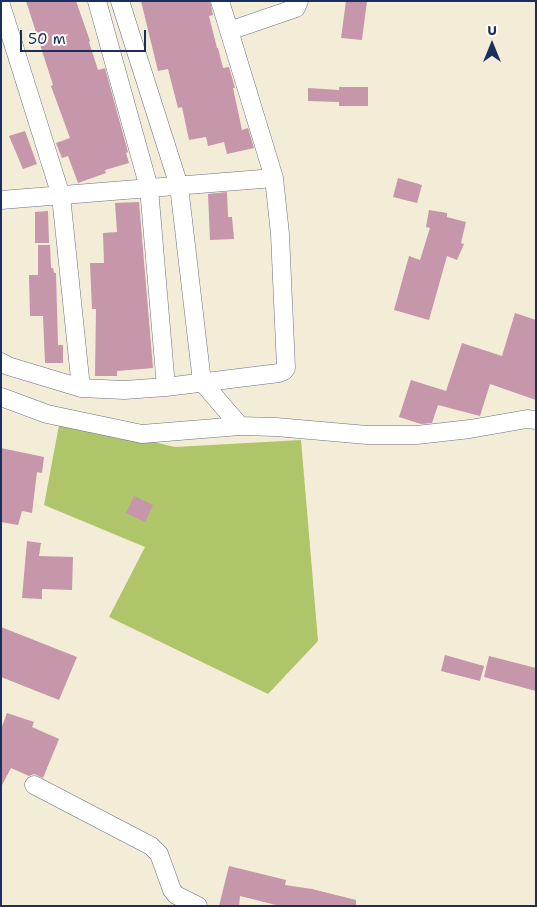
<!DOCTYPE html>
<html>
<head>
<meta charset="utf-8">
<style>
  body { margin:0 }
  #map { position:relative; width:537px; height:907px; overflow:hidden; background:#f3ecd6; font-family:"Shantell Sans",sans-serif }
  canvas { display:block }
  .frame { position:absolute; inset:0; border:2px solid #1b2f5e; pointer-events:none }
  .north { position:absolute; left:467px; top:20px; width:50px; height:50px; -webkit-text-stroke:4px #fdfcf7; paint-order:stroke; rotate:0deg; font-size:14px; font-weight:700; line-height:20px; text-align:center; color:#1b2f5e }
  .north::after { content:''; display:block; margin:auto; width:18px; height:22px; background:#1b2f5e; clip-path:polygon(50% 0,100% 100%,50% 72%,0 100%) }
  .scale { position:absolute; left:20px; top:30px; width:126px; height:22px; box-sizing:border-box; border:2px solid #1b2f5e; border-top:0; padding-left:6px; font-size:15px; line-height:18px; white-space:nowrap; color:#1b2f5e; -webkit-text-stroke:4px #fdfcf7; paint-order:stroke }
</style>
</head>
<body>
<div id="map">
<canvas width="537" height="907"></canvas>
<div class="frame"></div>
<div class="north">U</div>
<div class="scale">50 m</div>
</div>
<script>
const c = document.querySelector('canvas').getContext('2d');
c.lineJoin = 'round';
function fillPath(path, color) {
  c.fillStyle = color;
  c.fill(path, 'evenodd');
}
function toPath(rows) {
  const path = new Path2D();
  for (const r of rows) {
    path.moveTo(r[0], r[1]);
    for (let i = 2; i < r.length; i += 2) path.lineTo(r[i], r[i + 1]);
  }
  return path;
}
function trace(path, color, width, dash) {
  c.strokeStyle = color;
  c.lineWidth = width;
  c.lineCap = dash ? 'butt' : 'round';
  c.setLineDash(dash || []);
  c.stroke(path);
}
const green = toPath([
  [60,420,175,447,301,440,318,641,268,694,109,617,145,547,44,505]
]);
const building = toPath([
  [26,1,76,1,90,41,89,42,98,70,105,68,128,152,126,153,129,163,105,170,106,173,78,183,68,156,62,158,56,143,70,138,51,86,53,85],
  [141,1,210,1,213,15,209,16,217,48,218,48,223,68,229,67,235,88,233,88,242,130,248,128,254,148,227,154,224,142,208,146,206,137,189,140,182,107,178,108,168,69,158,71],
  [346,1,367,1,362,40,341,38],
  [339,87,368,87,368,106,339,106,339,102,308,101,308,88,339,90],
  [25,131,37,164,23,169,9,136],
  [398,178,422,185,417,203,393,197],
  [227,192,228,217,232,217,234,239,210,240,208,194],
  [139,202,153,368,117,371,117,376,95,376,96,309,92,309,90,263,104,263,103,233,117,232,115,203],
  [429,210,447,213,447,217,466,222,461,243,464,244,457,260,447,256,429,320,394,310,409,256,420,260,430,228,426,227],
  [48,211,49,243,35,243,35,212],
  [38,245,50,245,51,268,53,268,54,273,56,273,58,345,63,345,63,363,45,363,43,316,30,316,29,275,38,275],
  [515,313,536,320,536,400,490,384,480,416,438,405,432,423,421,424,399,417,411,380,446,391,462,343,502,356],
  [1,448,44,457,42,473,37,472,32,513,22,511,18,525,1,522],
  [134,496,153,505,145,522,126,513],
  [27,541,41,543,39,556,73,557,72,590,42,589,42,599,22,598],
  [1,627,77,657,59,700,1,677],
  [445,655,484,666,480,681,441,671],
  [489,656,536,668,536,691,484,677],
  [7,713,34,722,32,727,59,739,43,778,34,774,29,776,11,768,1,787,1,729],
  [229,866,286,880,285,885,312,889,356,900,356,906,280,906,240,896,239,906,219,906]
]);
const street = toPath([
  [97,1,149,188,166,387],
  [120,1,179,186,202,382,240,426],
  [1,5,61,196,81,388],
  [229,31,296,8,299,1],
  [1,200,274,178],
  [1,362,8,366,81,388,124,390,166,387,279,373,284,371,286,368,280,234,274,178,220,1],
  [1,397,47,414,142,434,240,426,276,427,367,435,417,435,470,429,527,419,536,420],
  [34,785,151,846,159,854,172,890,176,895,198,906]
]);
fillPath(green, '#afc56a');
fillPath(building, '#c696aa');
trace(street, '#677188', 19);
trace(street, '#fff', 18);
</script>
</body>
</html>
